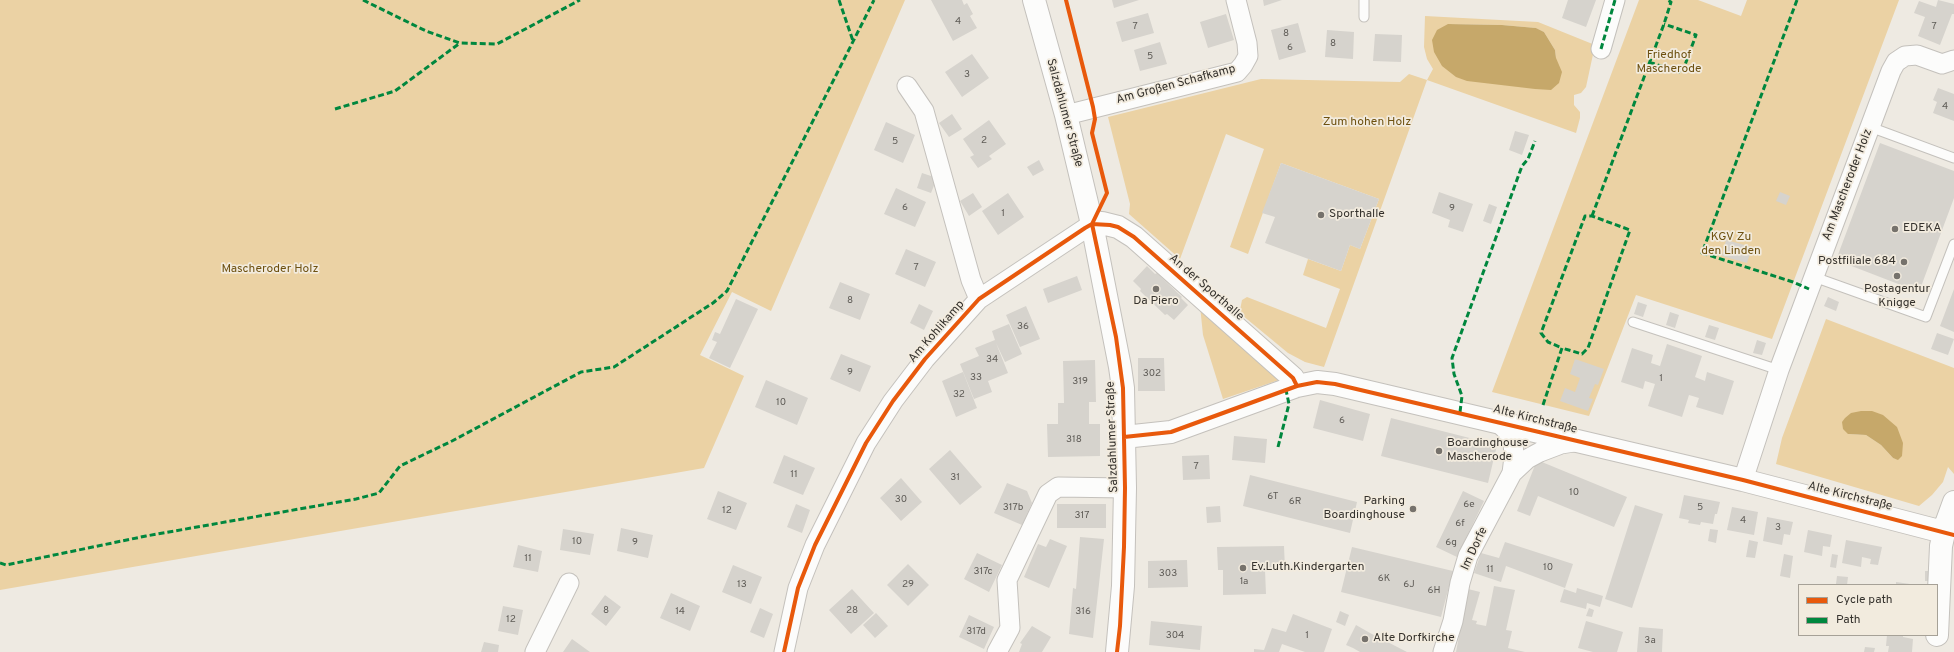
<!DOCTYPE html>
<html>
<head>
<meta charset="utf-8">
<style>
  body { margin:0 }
  #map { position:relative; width:1954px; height:652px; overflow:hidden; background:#eeeae2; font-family:Overpass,sans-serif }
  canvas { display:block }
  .legend { position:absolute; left:1798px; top:584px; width:140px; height:52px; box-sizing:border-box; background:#f2ebde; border:1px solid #a6a197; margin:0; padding:5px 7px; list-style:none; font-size:12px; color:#35322d }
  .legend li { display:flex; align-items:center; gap:8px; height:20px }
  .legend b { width:20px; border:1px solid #a6a197 }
</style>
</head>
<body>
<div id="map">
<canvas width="1954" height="652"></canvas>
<ul class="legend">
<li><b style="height:5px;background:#e8590c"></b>Cycle path</li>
<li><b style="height:5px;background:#00873e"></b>Path</li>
</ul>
</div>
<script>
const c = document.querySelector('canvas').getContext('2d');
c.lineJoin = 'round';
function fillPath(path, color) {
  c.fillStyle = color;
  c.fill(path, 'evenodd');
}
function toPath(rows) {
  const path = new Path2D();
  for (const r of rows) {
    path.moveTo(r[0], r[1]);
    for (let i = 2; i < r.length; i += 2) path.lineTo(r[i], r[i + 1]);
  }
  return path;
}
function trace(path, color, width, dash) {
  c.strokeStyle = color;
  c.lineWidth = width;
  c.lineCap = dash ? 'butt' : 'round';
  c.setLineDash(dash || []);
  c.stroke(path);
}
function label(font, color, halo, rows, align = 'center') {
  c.font = font + ' Overpass,sans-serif';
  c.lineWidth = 3.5;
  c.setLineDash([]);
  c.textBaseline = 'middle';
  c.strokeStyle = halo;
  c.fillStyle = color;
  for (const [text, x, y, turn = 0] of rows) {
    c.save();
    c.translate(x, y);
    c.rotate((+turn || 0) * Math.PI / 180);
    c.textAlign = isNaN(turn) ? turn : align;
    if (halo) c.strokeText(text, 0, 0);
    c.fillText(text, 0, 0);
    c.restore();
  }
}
const green = toPath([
  [0,0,905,0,771,311,732,292,700,355,744,376,704,468,0,590],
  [1639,0,1698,0,1741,16,1747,0,1899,0,1772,339,1636,295,1589,416,1492,392],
  [1425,16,1538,22,1595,45,1586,87,1581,93,1574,95,1574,105,1580,112,1580,118,1576,133,1427,80,1324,367,1305,362,1288,353,1242,315,1240,310,1242,300,1247,297,1326,328,1340,289,1303,275,1308,259,1341,271,1350,245,1360,249,1379,199,1281,163,1248,254,1230,247,1264,149,1226,134,1180,259,1129,214,1130,204,1108,117,1261,79,1400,82,1409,74,1427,80,1433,69,1427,59,1424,47],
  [1448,24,1502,25,1536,28,1544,32,1555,50,1556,58],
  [1200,306,1279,380,1223,399,1203,335],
  [1826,319,1954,368,1954,474,1948,467,1943,482,1932,495,1919,506,1776,464,1782,438],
  [1851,413,1898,459,1893,458,1881,445,1866,435,1848,434]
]);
const water = toPath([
  [1448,24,1502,25,1536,28,1544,32,1555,50,1556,58,1562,72,1559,83,1551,90,1535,89,1467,81,1456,77,1442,66,1434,52,1432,40,1437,30],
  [1861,411,1872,411,1883,415,1897,427,1903,443,1902,456,1898,460,1893,458,1881,445,1866,435,1848,434,1843,429,1842,422,1845,418,1851,413]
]);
const building = toPath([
  [931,0,962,0,964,5,967,3,973,14,970,16,977,28,953,41],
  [1112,0,1139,0,1114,8],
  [1263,0,1282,0,1264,6],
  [1568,0,1596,0,1586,27,1562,18],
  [1938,0,1954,4,1954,14,1952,14,1940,45,1918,36,1925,17,1914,13,1919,1,1936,7],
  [1148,13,1154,33,1122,42,1116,22],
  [1226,14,1234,40,1208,48,1200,22],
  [1298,23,1306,52,1279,60,1271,30],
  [1327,30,1354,32,1353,59,1325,57],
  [1375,34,1402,35,1401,62,1373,61],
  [1160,42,1167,64,1140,71,1134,50],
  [972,54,989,78,962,97,945,72],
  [1938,88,1954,94,1954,121,1933,113,1937,102,1933,100],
  [952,114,962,129,949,137,939,123],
  [989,120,1006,144,989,156,992,159,978,168,970,157,974,155,963,139],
  [886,122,915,135,903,163,874,150],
  [1515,131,1529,135,1522,155,1509,150],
  [1880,143,1954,171,1954,198,1919,292,1836,260],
  [1039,160,1044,170,1033,176,1027,167],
  [1281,163,1379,199,1360,249,1350,245,1341,271,1265,243,1275,217,1262,213],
  [922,173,937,178,931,193,917,188],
  [896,188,926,202,915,227,884,214],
  [1439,192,1473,204,1463,232,1448,227,1450,220,1432,213],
  [1780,192,1790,196,1786,205,1776,201],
  [973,193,982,207,969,216,960,201],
  [1008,193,1024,217,998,235,982,211],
  [1489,204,1497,207,1491,224,1483,221],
  [1726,240,1752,247,1747,263,1722,256],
  [906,249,936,262,925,287,895,274],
  [1147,266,1155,274,1157,273,1182,297,1181,298,1188,305,1174,320,1167,314,1165,315,1140,291,1141,289,1133,281],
  [1077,276,1082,290,1048,303,1043,289],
  [840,282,870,294,860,320,829,308],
  [1954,289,1954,332,1940,326],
  [1828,297,1839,302,1836,311,1824,306],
  [736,299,758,309,730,368,709,358,717,342,712,340,715,332,720,334],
  [1638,302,1647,305,1643,317,1634,314],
  [919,304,933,311,924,330,910,323],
  [1026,306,1040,339,1020,347,1006,315],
  [1670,312,1679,315,1675,328,1666,325],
  [1009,324,1022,354,1005,362,996,343,1008,373,988,381,992,392,974,399,960,364,979,356,975,348,995,340,992,331],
  [1709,325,1719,328,1715,340,1705,337],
  [1937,333,1954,339,1948,355,1931,349],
  [1757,340,1766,343,1762,355,1753,353],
  [1667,344,1702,356,1695,377,1705,381,1707,372,1734,381,1723,415,1696,407,1699,398,1689,395,1682,417,1648,406,1655,384,1645,381,1643,389,1621,382,1632,348,1653,355,1651,363,1660,366],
  [841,354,871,366,860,392,830,379],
  [1138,358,1164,358,1165,391,1138,391],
  [1575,359,1604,369,1598,385,1595,384,1589,398,1593,399,1588,411,1560,401,1565,388,1575,392,1580,378,1570,374],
  [1095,360,1096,402,1089,402,1089,424,1100,424,1100,456,1048,457,1047,424,1058,424,1058,403,1064,403,1063,361],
  [963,372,977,408,956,417,942,381],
  [766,380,808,398,797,425,755,407],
  [1320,400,1370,414,1363,441,1313,428],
  [1391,418,1497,445,1488,483,1381,456],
  [1234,436,1267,439,1265,463,1232,460],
  [950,450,982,487,960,505,929,469],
  [784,455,815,468,803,495,773,483],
  [1209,455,1210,479,1183,480,1182,456],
  [1537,460,1627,497,1614,527,1538,496,1530,516,1517,511],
  [1250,475,1357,502,1350,533,1243,506],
  [901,478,922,502,901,521,880,498],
  [1007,483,1027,491,1032,503,1022,525,994,513],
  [718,491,747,503,736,530,707,519],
  [1463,491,1484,501,1457,557,1436,547],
  [1684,495,1720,502,1717,514,1715,514,1713,524,1701,522,1700,525,1688,523,1689,520,1679,518],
  [796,504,810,510,802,533,787,527],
  [1057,504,1106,504,1106,528,1057,528],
  [1635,505,1663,514,1632,608,1605,599],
  [1220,506,1221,522,1207,523,1206,507],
  [1732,507,1758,512,1754,535,1727,530],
  [1767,517,1793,522,1790,535,1784,534,1782,545,1763,541],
  [621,528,653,535,648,558,617,551],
  [563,529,594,534,590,555,560,550],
  [1710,529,1718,530,1716,543,1708,541],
  [1808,530,1832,535,1830,547,1823,546,1822,556,1804,552],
  [1080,537,1104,539,1093,638,1069,634,1073,588,1076,589],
  [1050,539,1067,546,1049,588,1024,577,1038,544,1046,547],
  [1749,540,1758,542,1755,558,1746,557],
  [1846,540,1882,547,1878,565,1870,564,1871,559,1862,557,1861,567,1842,563],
  [1505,542,1573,564,1565,588,1506,566,1501,582,1474,573,1481,553,1499,558],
  [518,545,542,551,538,572,513,567],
  [1284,546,1285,569,1265,570,1266,594,1223,595,1223,570,1218,570,1217,547],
  [1352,547,1453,571,1441,617,1341,592],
  [977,553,1002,565,989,592,964,579],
  [1784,554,1793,556,1790,578,1780,576],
  [1832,554,1838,555,1836,568,1830,567],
  [1187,560,1188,587,1148,588,1148,561],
  [908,564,929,585,908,606,887,585],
  [733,565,762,577,751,604,722,592],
  [1925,571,1929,571,1928,581,1925,581],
  [1837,576,1848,577,1847,585,1836,584],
  [1896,582,1910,584,1910,585,1896,585],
  [1494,586,1515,590,1506,630,1512,631,1508,648,1525,652,1456,652,1468,589,1480,592,1472,620,1477,621,1476,624,1486,626],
  [1577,588,1603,596,1600,607,1587,603,1586,609,1560,602,1564,589,1576,593],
  [852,589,874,613,851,634,829,610],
  [671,593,700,606,690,631,660,618],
  [605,595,621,607,606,626,591,614],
  [503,606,523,610,518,635,498,631],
  [760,608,773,614,764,638,750,632],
  [1589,608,1594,610,1592,617,1586,616],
  [1340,611,1349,615,1345,626,1336,622],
  [876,613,888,626,875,638,863,625],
  [1293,614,1332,629,1324,652,1305,652,1282,644,1279,652,1254,652,1254,649,1264,650,1272,628,1286,632],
  [969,615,994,627,984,649,959,637],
  [1151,621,1202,626,1200,650,1149,645],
  [1586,621,1623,632,1617,652,1593,652,1578,648],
  [1356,625,1370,633,1407,652,1360,652,1353,648,1346,645],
  [1032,626,1051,637,1042,652,1019,652,1022,644,1020,643],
  [1639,627,1663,629,1662,652,1637,652],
  [1887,635,1903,635,1903,637,1913,639,1912,652,1888,652,1889,646,1886,646],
  [572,639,590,652,563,652],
  [484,642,499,645,498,652,481,652],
  [1865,647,1875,648,1874,652,1864,652]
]);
const lane = toPath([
  [1364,17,1364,0],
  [1870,127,1954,158],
  [1814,277,1926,317,1954,244],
  [1633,322,1779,370]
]);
const street = toPath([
  [1601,49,1615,0],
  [907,86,924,111,971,280,979,299],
  [1066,115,1237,72,1243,65,1248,56,1247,43,1236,0],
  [1512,473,1527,459,1540,452,1561,444,1580,441],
  [1743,480,1779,370,1891,71,1896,62,1905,56,1917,55,1942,64,1954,60],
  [535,652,569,583],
  [784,652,798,588,815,545,866,443,893,401,925,359,979,299,1092,224],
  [997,652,1010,628,1007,580,1048,494,1058,487,1125,488],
  [1443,652,1453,621,1460,583,1468,556,1512,473,1514,457,1513,442,1507,431,1496,420]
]);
const secondary = toPath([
  [1034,0,1066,115,1092,224,1120,367,1123,388,1125,488,1123,586,1117,652],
  [1092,224,1102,223,1118,227,1134,237,1293,378,1297,386],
  [1124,437,1171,432,1297,386,1317,382,1335,384,1743,480,1943,532],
  [1937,635,1941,546,1946,524,1954,502]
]);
const quiet = toPath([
  [363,0,426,31,460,43,497,44,580,0],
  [839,0,853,41],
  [1797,0,1702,253,1793,282,1809,289],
  [1601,49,1615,0],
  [1649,62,1682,73,1696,35,1664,24],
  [335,109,395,91,460,43],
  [1592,216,1664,24,1671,2,1667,0],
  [1543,405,1562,348,1548,342,1541,333,1585,216,1592,216,1630,230,1588,348,1582,354,1562,348],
  [1460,412,1462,396,1454,374,1452,358,1522,166,1528,159,1535,141],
  [1278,447,1289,404,1286,390],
  [0,563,6,565,146,536,356,499,379,493,400,466,452,441,581,372,614,367,713,303,727,291,874,0]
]);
const cycleway = toPath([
  [1066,0,1093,107,1095,119,1092,133,1107,193,1092,224],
  [1092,224,1116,337,1123,388,1125,488,1124,547,1120,626,1117,652],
  [1124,437,1171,432,1297,386,1317,382,1335,384,1743,480,1954,535],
  [784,652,798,588,815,545,866,443,893,401,925,359,979,299,1085,228,1092,224,1110,225,1118,227,1134,237,1293,378,1297,386]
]);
const markers = [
  [1321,215,4,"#76726c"],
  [1895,229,4,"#76726c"],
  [1904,262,4,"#76726c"],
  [1897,276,4,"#76726c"],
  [1156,289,4,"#76726c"],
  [1439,451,4,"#76726c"],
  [1413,509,4,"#76726c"],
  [1243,568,4,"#76726c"],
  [1365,639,4,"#76726c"]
];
const numberNames = [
  ["4",958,22],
  ["7",1135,27],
  ["7",1934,27],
  ["8",1286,34],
  ["8",1333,44],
  ["6",1290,48],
  ["5",1150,57],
  ["3",967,75],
  ["4",1945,107],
  ["2",984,141],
  ["5",895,142],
  ["6",905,208],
  ["9",1452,209],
  ["1",1003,214],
  ["7",916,268],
  ["8",850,301],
  ["36",1023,327],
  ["34",992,360],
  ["9",850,373],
  ["302",1152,374],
  ["33",976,378],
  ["1",1661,379],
  ["319",1080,382],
  ["32",959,395],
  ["10",781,403],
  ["6",1342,421],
  ["318",1074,440],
  ["7",1196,467],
  ["11",794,475],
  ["31",955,478],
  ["10",1574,493],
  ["6T",1273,497],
  ["30",901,500],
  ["6R",1295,502],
  ["6e",1469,505],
  ["317b",1013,508],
  ["5",1700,508],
  ["12",727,511],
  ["317",1082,516],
  ["4",1743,521],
  ["6f",1460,524],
  ["3",1778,528],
  ["10",577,542],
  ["9",635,543],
  ["6g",1451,543],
  ["11",528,559],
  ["10",1548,568],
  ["11",1490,570],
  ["317c",983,572],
  ["303",1168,574],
  ["6K",1384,579],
  ["1a",1244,582],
  ["13",742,585],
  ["29",908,585],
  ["6J",1409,585],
  ["6H",1434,591],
  ["8",606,611],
  ["28",852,611],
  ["14",680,612],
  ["316",1083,612],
  ["12",511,620],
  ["317d",976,632],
  ["304",1175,636],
  ["1",1307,636],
  ["3a",1650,641]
];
const parkNames = [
  ["Friedhof",1669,56],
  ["Mascherode",1669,70],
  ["Zum hohen Holz",1367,123],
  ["KGV Zu",1731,238],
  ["den Linden",1731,252],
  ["Mascheroder Holz",270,270]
];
const streetNames = [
  ["Am Großen Schafkamp",1176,85,-15],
  ["Salzdahlumer Straße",1064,113,75],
  ["Am Mascheroder Holz",1848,185,-69],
  ["An der Sporthalle",1206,288,41],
  ["Am Kohlikamp",937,332,-49],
  ["Alte Kirchstraße",1535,420,14],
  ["Salzdahlumer Straße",1113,437,-92],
  ["Alte Kirchstraße",1850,497,14],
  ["Im Dorfe",1475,549,-65]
];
const poiNames = [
  ["Sporthalle",1329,215],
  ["EDEKA",1903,229],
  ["Postfiliale 684",1896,262,"right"],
  ["Postagentur",1897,290,"center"],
  ["Knigge",1897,304,"center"],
  ["Da Piero",1156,302,"center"],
  ["Boardinghouse",1447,444],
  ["Mascherode",1447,458],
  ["Parking",1405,502,"right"],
  ["Boardinghouse",1405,516,"right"],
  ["Ev.Luth.Kindergarten",1251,568],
  ["Alte Dorfkirche",1373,639]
];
fillPath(green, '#ebd2a4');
fillPath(water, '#c6a86a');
fillPath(building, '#d6d3cd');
trace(lane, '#c4c1bc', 11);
trace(street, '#c4c1bc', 21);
trace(secondary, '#c4c1bc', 24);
trace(lane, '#fcfcfb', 9);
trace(street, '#fcfcfb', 19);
trace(secondary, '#fcfcfb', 22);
trace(quiet, '#00873e', 3, [6, 3]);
trace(cycleway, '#e8590c', 4);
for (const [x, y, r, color] of markers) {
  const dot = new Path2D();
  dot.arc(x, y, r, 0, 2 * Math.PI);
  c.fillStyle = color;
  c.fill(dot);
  trace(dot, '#f2ebde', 1.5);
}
label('10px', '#5e5b56', null, numberNames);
label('12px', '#6e5110', '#f2ebde', parkNames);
label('12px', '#35322d', '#f2ebde', streetNames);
label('12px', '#35322d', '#f2ebde', poiNames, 'left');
</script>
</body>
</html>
